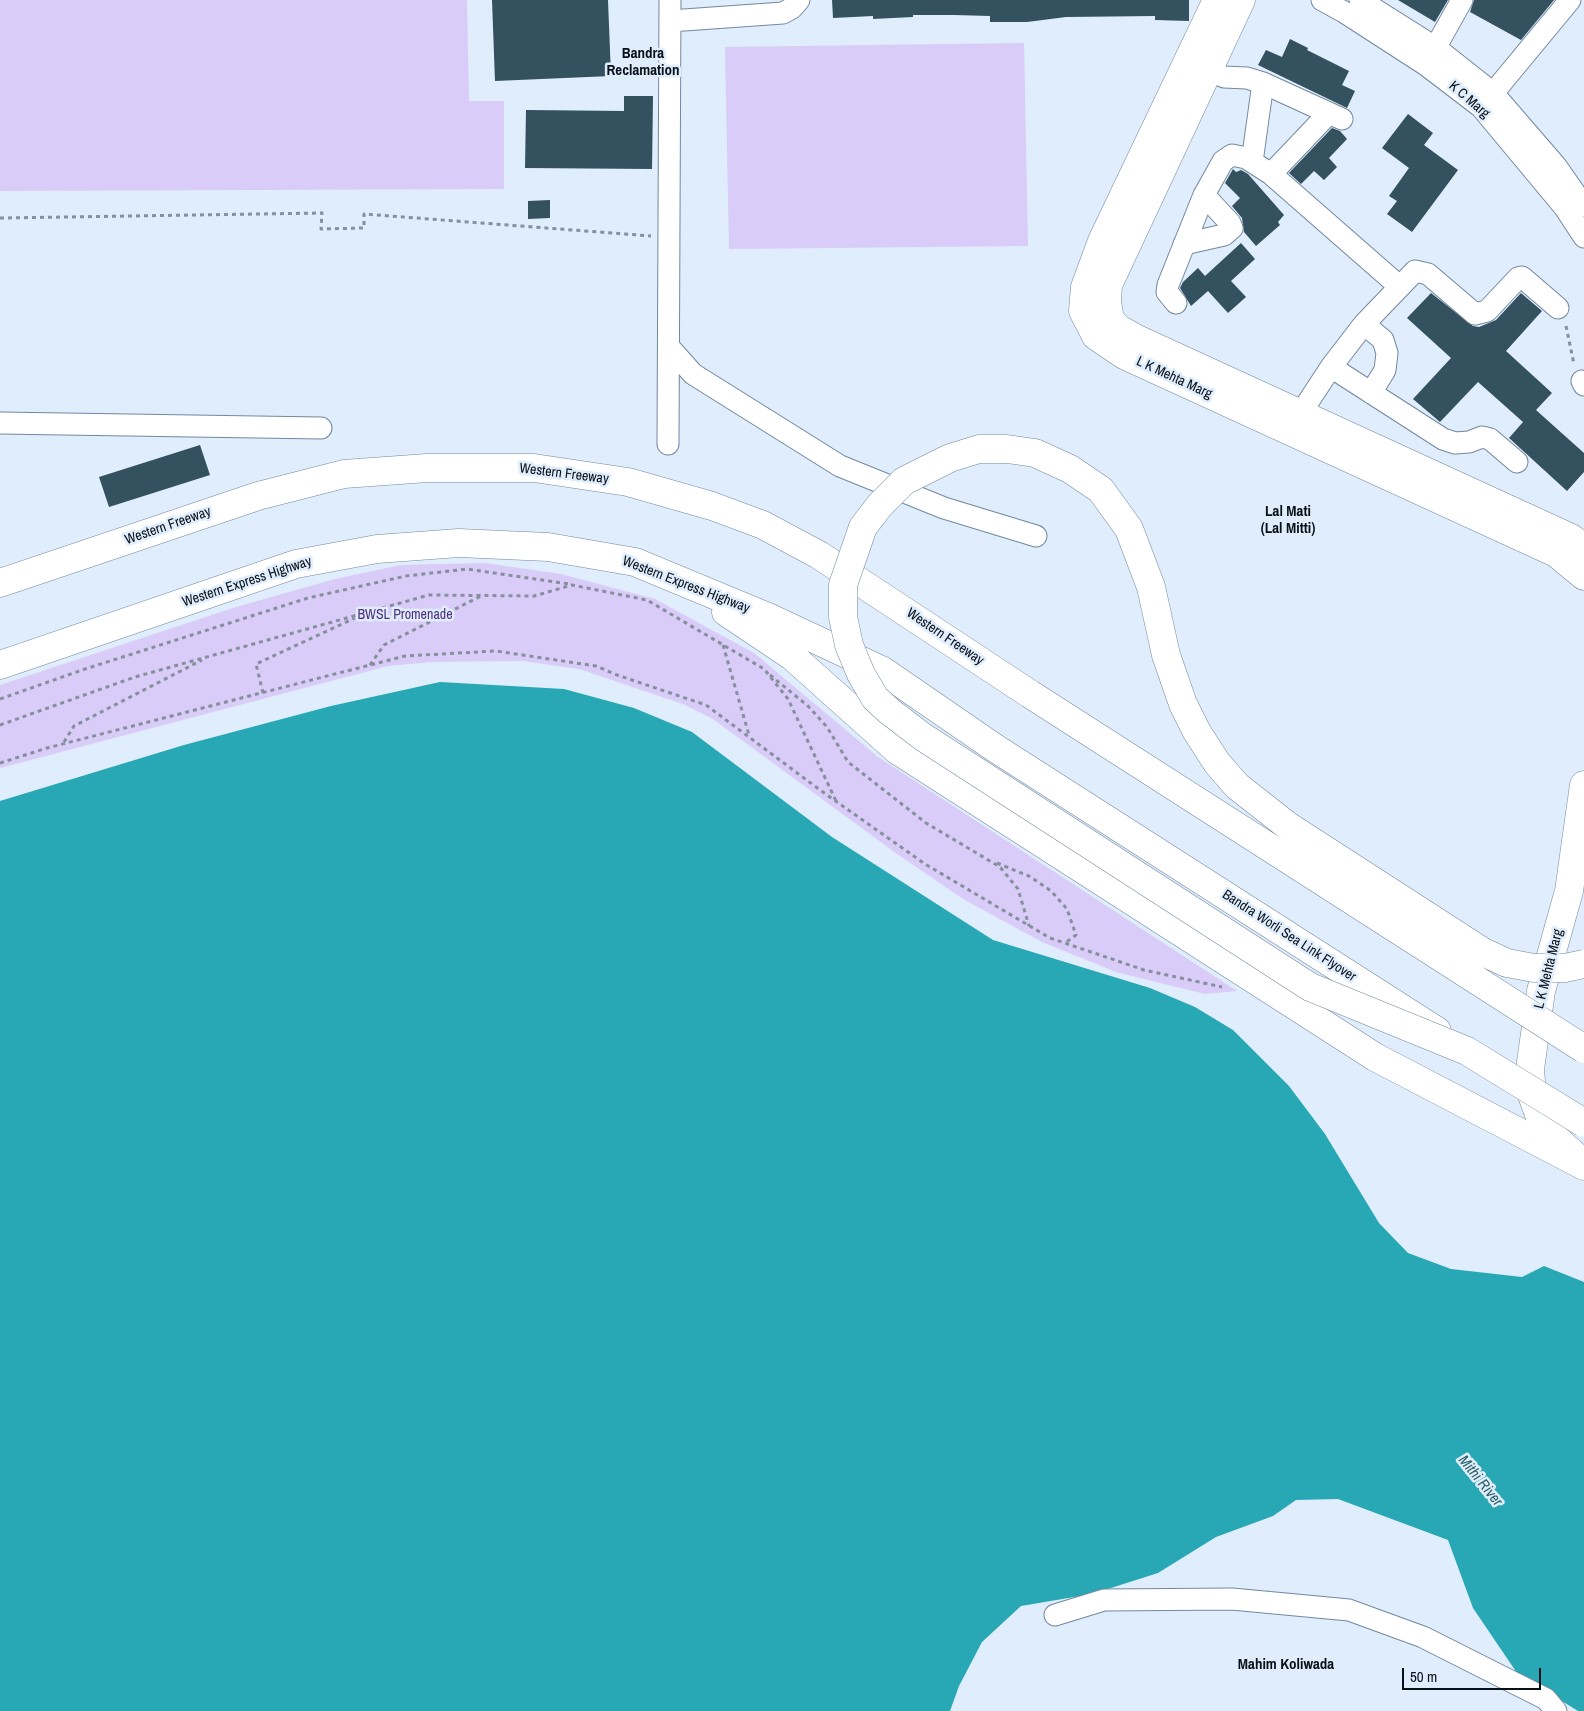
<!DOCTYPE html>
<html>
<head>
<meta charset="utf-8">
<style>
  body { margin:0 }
  #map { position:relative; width:1584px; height:1711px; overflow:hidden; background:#dfedfc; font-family:"Archivo Narrow",sans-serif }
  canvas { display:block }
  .scale { position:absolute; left:1402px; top:1668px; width:139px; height:22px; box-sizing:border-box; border:2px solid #081018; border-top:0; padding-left:6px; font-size:15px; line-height:18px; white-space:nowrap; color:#081018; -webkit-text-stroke:4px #dfedfc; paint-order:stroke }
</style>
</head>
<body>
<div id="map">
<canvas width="1584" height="1711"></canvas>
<div class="scale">50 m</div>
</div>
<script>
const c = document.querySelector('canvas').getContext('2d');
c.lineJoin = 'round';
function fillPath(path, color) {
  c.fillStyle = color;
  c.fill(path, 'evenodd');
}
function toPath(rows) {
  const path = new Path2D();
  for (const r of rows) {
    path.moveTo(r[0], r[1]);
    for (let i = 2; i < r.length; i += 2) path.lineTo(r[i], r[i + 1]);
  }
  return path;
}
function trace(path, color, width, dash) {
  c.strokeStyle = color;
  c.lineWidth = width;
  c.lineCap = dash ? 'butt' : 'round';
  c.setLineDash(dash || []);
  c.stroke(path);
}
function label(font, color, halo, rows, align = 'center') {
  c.font = font + ' "Archivo Narrow",sans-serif';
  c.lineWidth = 5;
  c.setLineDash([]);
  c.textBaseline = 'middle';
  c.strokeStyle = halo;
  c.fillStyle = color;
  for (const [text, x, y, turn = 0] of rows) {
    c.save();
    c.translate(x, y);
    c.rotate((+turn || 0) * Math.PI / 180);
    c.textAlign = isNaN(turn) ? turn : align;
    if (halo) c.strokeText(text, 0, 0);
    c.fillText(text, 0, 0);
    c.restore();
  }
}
const green = toPath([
  [0,0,467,0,469,101,504,101,504,189,0,191],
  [1024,43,1028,246,729,249,725,47],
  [485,563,561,574,655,599,754,653,878,757,1237,991,1205,994,1116,972,1042,942,963,899,893,851,713,719,683,704,579,669,523,661,432,662,388,666,0,768,0,685,236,607,335,579,401,565]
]);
const water = toPath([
  [440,682,564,689,634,708,692,732,832,837,993,940,1150,988,1195,1007,1233,1030,1289,1086,1325,1134,1379,1223,1408,1253,1451,1269,1522,1277,1544,1266,1584,1282,1584,1711,1578,1711,1517,1673,1473,1608,1448,1540,1338,1499,1296,1500,1273,1516,1216,1537,1158,1573,1092,1594,1021,1606,982,1642,959,1686,950,1711,0,1711,0,801,184,745,331,706]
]);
const building = toPath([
  [492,0,608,0,611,76,495,81],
  [832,0,1189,0,1189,21,1155,20,1155,16,1066,17,1027,22,990,22,990,16,954,15,913,15,913,17,873,19,873,16,833,18],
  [1398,0,1448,0,1435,22],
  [1474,0,1554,0,1521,40,1470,12],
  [1290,39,1308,48,1307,50,1349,71,1342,85,1355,91,1347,108,1258,65,1266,50,1282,57],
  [624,96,653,96,652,169,525,168,526,110,624,111],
  [1408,114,1433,133,1424,145,1458,170,1412,232,1387,214,1397,201,1389,196,1409,168,1382,148],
  [1332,128,1340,131,1347,139,1329,158,1337,167,1324,180,1314,171,1301,184,1289,173],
  [1233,169,1236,172,1241,170,1248,174,1284,215,1278,222,1280,225,1256,246,1244,232,1242,218,1232,206,1240,198,1225,183],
  [550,200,550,218,528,219,528,201],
  [1241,243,1255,259,1231,281,1246,297,1228,313,1208,291,1191,306,1180,288,1183,282,1198,268,1205,276],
  [1431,293,1473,326,1479,327,1496,320,1521,293,1542,311,1506,351,1552,393,1536,410,1584,453,1584,472,1567,491,1509,438,1523,422,1478,382,1440,422,1413,399,1451,358,1407,318],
  [200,445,210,475,109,507,99,477]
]);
const path = toPath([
  [0,218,322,213,321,229,364,228,364,214,651,236],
  [1566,326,1574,364],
  [723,645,749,735],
  [370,665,384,645,481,596],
  [770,675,808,706,827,727,848,762,926,823,1000,867,1018,889,1029,926],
  [263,693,256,664,355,618],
  [0,699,85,669,308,598,406,576,467,569,569,584],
  [0,725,135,677,429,595,534,596,572,585,647,600,764,669,788,699,836,801],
  [64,742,74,726,202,660],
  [0,763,47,748,405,656,496,651,596,666,617,675,706,705,820,790,925,864,1050,938,1144,970,1222,987],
  [997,863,1029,876,1051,891,1067,909,1076,935,1065,943]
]);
const minor = toPath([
  [1322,0,1344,12,1426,65,1481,107,1565,208,1584,237],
  [1360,0,1436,48,1493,93,1556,166,1584,206],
  [670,21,783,13,792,8,799,0],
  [1429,59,1462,0],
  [1208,70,1224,77,1247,78,1263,83],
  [1484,104,1570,0],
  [1252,162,1263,83,1342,119],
  [1271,174,1329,113],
  [1184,244,1224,235,1232,228,1230,223,1204,195],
  [1176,303,1167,292,1168,285,1204,195,1223,161,1232,155,1246,158,1271,174,1399,286],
  [1364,324,1383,340,1387,353,1385,370,1371,393],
  [669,347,693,374,840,466,944,508,1036,536],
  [1331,367,1443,439,1455,443,1469,442,1482,437,1490,439,1517,462],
  [1582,381,1584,385],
  [0,423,321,428],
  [1293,425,1331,367,1364,324,1415,271,1428,274,1475,314,1487,311,1518,278,1522,277,1558,308],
  [668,444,670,0],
  [1055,1615,1104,1600,1232,1599,1349,1610,1423,1637,1546,1699,1556,1711]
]);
const major = toPath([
  [1217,0,1102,241,1085,287,1083,311,1096,336,1124,355,1556,553,1584,576],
  [1241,0,1108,285,1107,302,1110,320,1119,329,1137,339,1571,538,1584,548],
  [1574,1155,1544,1128,1532,1095,1530,1069,1541,991,1569,891,1584,785]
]);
const highway = toPath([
  [0,583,258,496,344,474,427,468,534,468,628,482,712,506,763,525,819,555,1030,694],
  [726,612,793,657,897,750,1375,1057,1584,1166],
  [0,665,296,564,377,549,459,543,548,547,635,562,770,618,883,671,995,748,1437,1031]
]);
const highwayBridge = toPath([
  [1030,694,1584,1049],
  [1584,964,1565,968,1534,968,1507,963,1483,952,1288,826,1237,786,1217,763,1197,732,1183,704,1166,655,1151,587,1129,529,1101,490,1070,469,1035,453,1007,449,979,449,950,458,904,481,880,505,863,527,843,585,843,617,849,645,861,674,875,698,889,711,923,737,1310,987,1467,1051,1584,1123]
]);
const streetNames = [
  ["K C Marg",1469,100,41],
  ["L K Mehta Marg",1174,378,25],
  ["Western Freeway",564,474,7],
  ["Western Freeway",168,526,-19],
  ["Western Express Highway",247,582,-18],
  ["Western Express Highway",686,585,21],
  ["Western Freeway",945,637,34],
  ["Bandra Worli Sea Link Flyover",1289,936,33],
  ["L K Mehta Marg",1549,969,-76]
];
const parkNames = [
  ["BWSL Promenade",405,615]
];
const neighbourhoodNames = [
  ["Bandra",643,54],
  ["Reclamation",643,71],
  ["Lal Mati",1288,512],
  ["(Lal Mitti)",1288,529],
  ["Mahim Koliwada",1286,1665]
];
const waterNames = [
  ["Mithi River",1480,1481,51]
];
fillPath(green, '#d9ccf8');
fillPath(water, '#27a8b4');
fillPath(building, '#33515e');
trace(minor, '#73889f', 23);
trace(major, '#73889f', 29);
trace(highway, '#73889f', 29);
trace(path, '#85909c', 3, [4, 4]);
trace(minor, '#fff', 21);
trace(major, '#fff', 28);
trace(highway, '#fff', 28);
trace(highwayBridge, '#73889f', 29, []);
trace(highwayBridge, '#fff', 28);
label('14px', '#081018', '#dfedfc', streetNames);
label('14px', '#4f2d81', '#dfedfc', parkNames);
label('bold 15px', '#081018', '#dfedfc', neighbourhoodNames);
label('italic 15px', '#2c5f64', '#dfedfc', waterNames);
</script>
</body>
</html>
